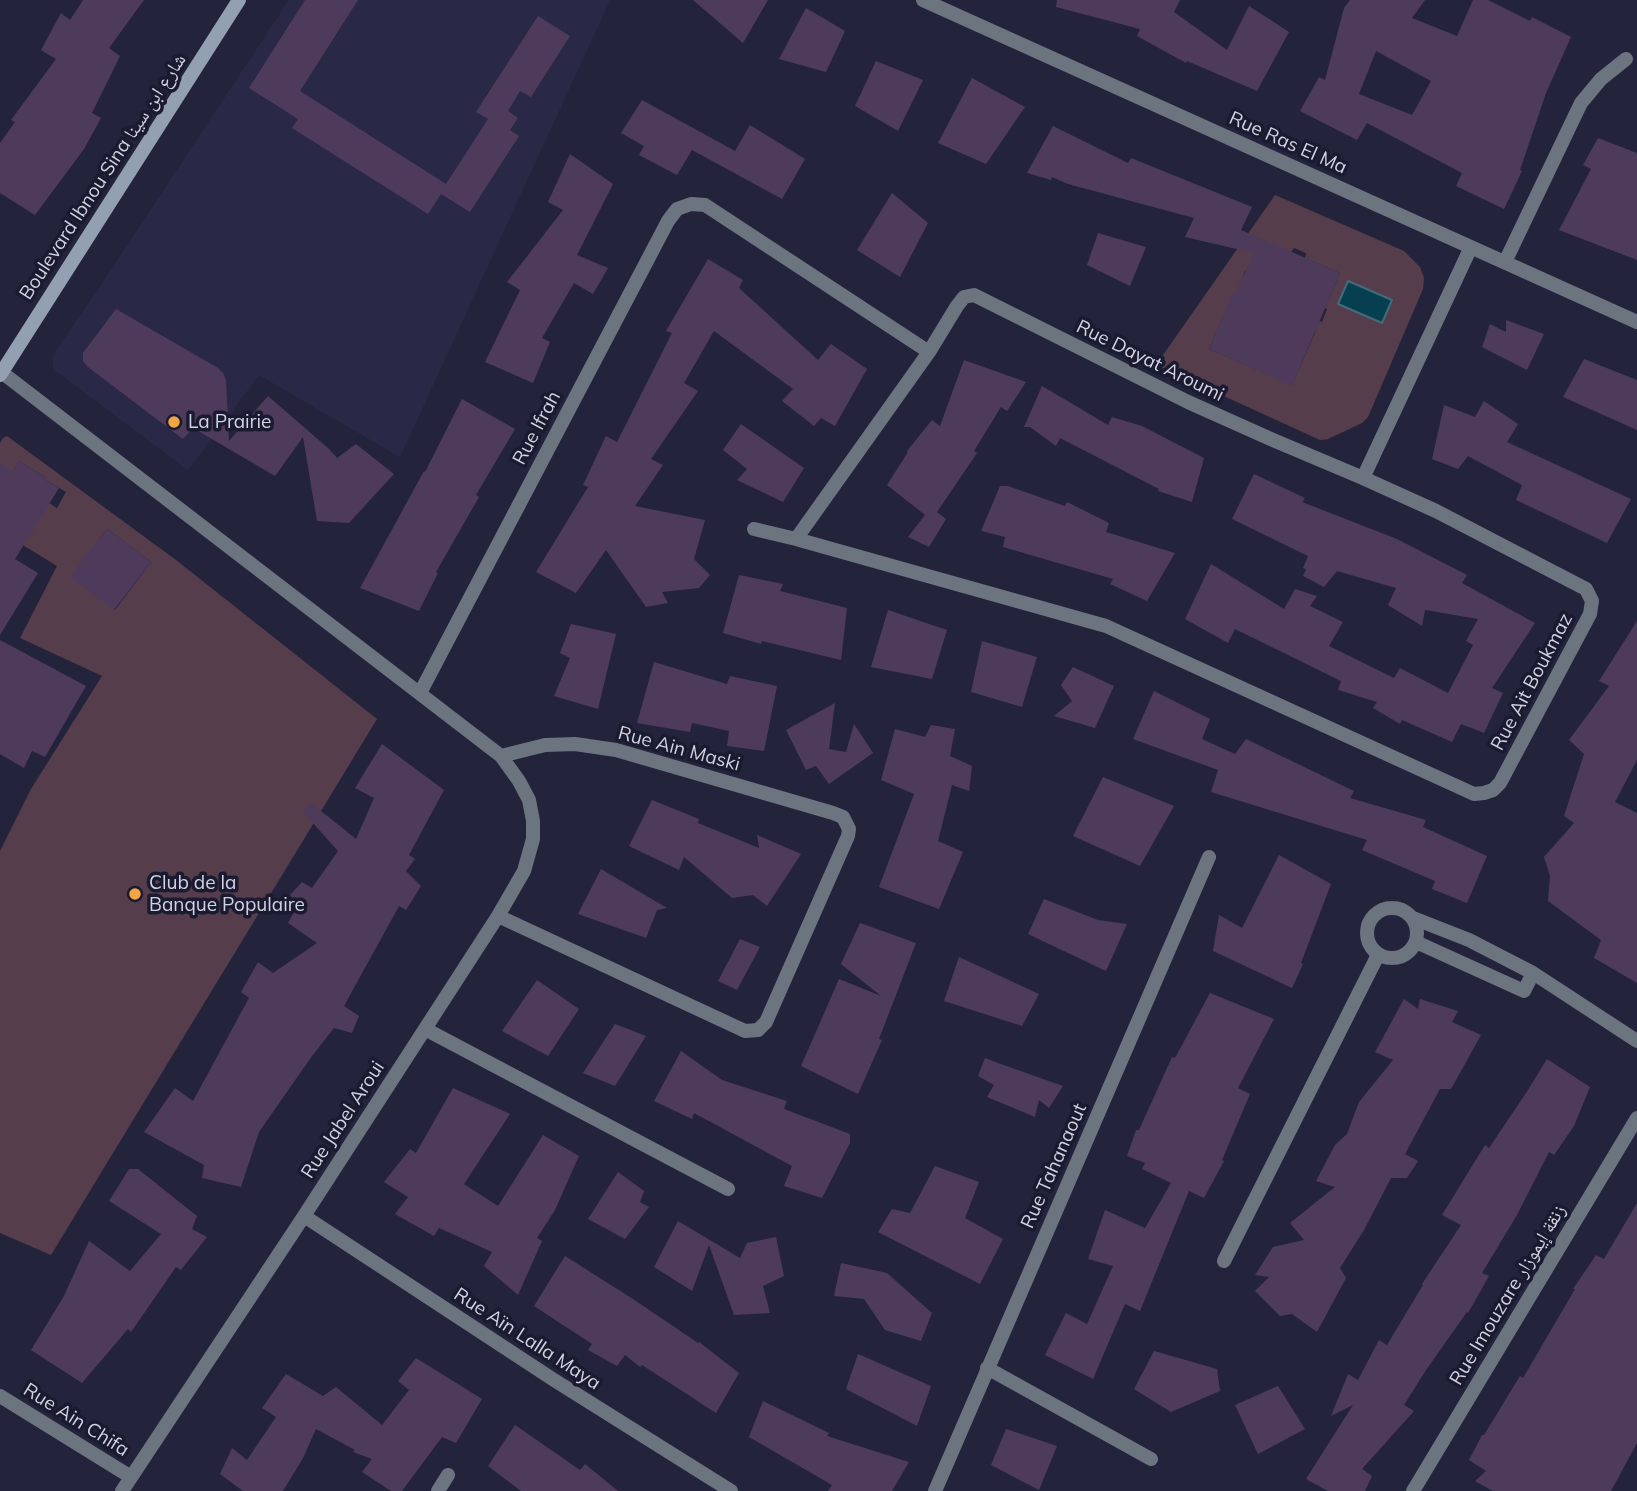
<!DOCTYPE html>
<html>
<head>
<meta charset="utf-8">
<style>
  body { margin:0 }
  canvas { display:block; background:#23243b }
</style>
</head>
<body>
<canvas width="1637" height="1491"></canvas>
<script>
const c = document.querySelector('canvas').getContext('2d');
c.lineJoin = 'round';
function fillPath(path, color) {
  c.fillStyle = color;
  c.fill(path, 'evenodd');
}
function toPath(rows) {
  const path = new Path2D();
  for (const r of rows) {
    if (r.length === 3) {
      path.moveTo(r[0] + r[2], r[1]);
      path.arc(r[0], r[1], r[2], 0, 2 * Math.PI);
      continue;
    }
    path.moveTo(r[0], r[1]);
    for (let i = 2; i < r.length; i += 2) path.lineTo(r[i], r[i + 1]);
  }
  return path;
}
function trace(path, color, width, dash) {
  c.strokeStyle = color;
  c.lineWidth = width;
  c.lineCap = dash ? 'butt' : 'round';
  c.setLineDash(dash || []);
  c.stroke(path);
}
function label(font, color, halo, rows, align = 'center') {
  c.font = font + ' Mulish,"Noto Naskh Arabic",sans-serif';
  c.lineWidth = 7;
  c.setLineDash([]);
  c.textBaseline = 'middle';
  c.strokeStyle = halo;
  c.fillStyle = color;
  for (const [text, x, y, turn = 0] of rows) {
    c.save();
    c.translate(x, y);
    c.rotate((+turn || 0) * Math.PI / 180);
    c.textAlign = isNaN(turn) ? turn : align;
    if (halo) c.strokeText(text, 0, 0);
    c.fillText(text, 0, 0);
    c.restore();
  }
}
const built = toPath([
  [289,0,610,0,400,457,259,375,188,470,56,371,53,366,53,355,103,282]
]);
const green = toPath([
  [1275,195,1404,251,1420,267,1424,278,1423,289,1368,417,1362,423,1328,439,1320,440,1156,365],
  [1294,248,1306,253,1305,258,1340,273,1325,308,1327,309,1322,322,1317,320,1315,333,1292,385,1209,349,1233,294,1237,295,1245,271,1291,252],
  [7,436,176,560,377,719,51,1255,0,1233,0,851,31,789,102,676,20,638,57,566,0,531,49,503,57,508,66,492,44,479,45,477,19,461,13,471,0,476,0,443,3,438],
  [107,529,151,562,115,610,71,577]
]);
const water = toPath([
  [1348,281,1392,300,1382,323,1338,304,1348,281]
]);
const building = toPath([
  [83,0,144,0,109,48,120,56,92,113,101,118,84,149,35,215,0,193,0,143,15,122,11,120,56,59,41,50,61,13,70,20],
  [305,0,358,0,300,91,446,184,488,119,476,112,538,16,570,36,531,97,520,91,508,111,518,118,510,130,519,136,470,212,441,194,428,214,292,128,298,119,249,88],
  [693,0,768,0,743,43],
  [1057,0,1180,0,1174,12,1227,50,1249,6,1289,32,1257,91,1187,61,1186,63,1137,36,1140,29,1056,7],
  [1350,0,1425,0,1412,18,1457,36,1473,0,1488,0,1530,21,1532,17,1571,37,1546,93,1520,170,1522,171,1504,209,1456,186,1462,173,1367,123,1357,140,1300,111,1319,77,1325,80,1344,8],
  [1376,51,1431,81,1412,115,1359,94],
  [806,8,845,31,826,72,779,59],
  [876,61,923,80,898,131,855,106],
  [972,78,1025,107,986,164,938,143],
  [642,100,735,151,750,125,805,159,782,199,692,150,677,175,639,155,644,146,621,133],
  [1053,126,1128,163,1131,158,1252,207,1241,230,1340,273,1292,386,1209,349,1233,293,1235,294,1254,253,1185,237,1194,218,1068,184,1052,177,1051,180,1027,173],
  [1598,138,1637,153,1637,260,1559,230,1591,169,1583,165],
  [570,154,613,184,577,255,608,268,593,294,574,283,542,338,550,342,533,383,485,362,520,290,507,282,563,210,548,202],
  [892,193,928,223,900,277,857,250],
  [1098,233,1146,247,1130,286,1087,265],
  [708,259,743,280,739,288,818,360,831,344,867,369,835,426,821,418,814,426,782,401,793,389,714,331,684,383,698,391,651,459,663,465,635,506,705,520,694,559,710,575,699,588,662,592,668,603,646,607,606,550,576,593,536,572,588,487,583,485,606,436,617,442,672,333,666,331],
  [116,309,218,368,223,373,226,380,229,441,268,396,328,448,337,458,356,444,394,474,349,523,317,521,303,437,275,476,193,428,183,439,88,367,83,361,83,353],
  [1506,320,1544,334,1527,370,1482,347,1490,324,1506,332],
  [1584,359,1637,380,1637,430,1563,397],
  [964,360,1026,382,1007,411,1001,407,974,451,977,453,937,512,946,519,929,547,908,537,925,515,887,485,908,452,907,451,932,420,940,426],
  [1042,386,1108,425,1112,417,1142,426,1204,458,1192,502,1158,491,1159,489,1060,438,1056,446,1030,427,1024,427],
  [462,399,515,429,476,495,479,497,436,572,438,573,419,611,360,588,424,471,425,472],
  [1484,401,1518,424,1507,442,1631,499,1607,543,1516,500,1522,485,1468,456,1458,469,1432,459,1444,405,1475,417],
  [741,424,804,468,783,502,737,480,747,469,723,450],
  [19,461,45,477,44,479,59,488,15,559,38,573,0,635,0,463,13,471],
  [1254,474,1305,498,1302,502,1397,539,1467,575,1462,583,1535,623,1492,688,1503,693,1484,733,1461,724,1452,742,1402,720,1400,724,1373,708,1377,702,1338,690,1341,681,1235,629,1228,643,1185,619,1211,564,1284,609,1295,589,1317,596,1310,606,1343,622,1329,646,1394,678,1400,668,1448,693,1473,645,1466,641,1478,619,1425,610,1422,626,1388,605,1396,588,1337,571,1324,587,1303,576,1306,569,1303,568,1308,556,1232,519],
  [1000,486,1008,486,1065,506,1067,502,1109,523,1106,532,1175,553,1147,601,1110,584,1113,579,1003,547,1005,537,981,531],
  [107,529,151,562,114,610,70,577],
  [739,575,783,584,780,591,847,608,841,660,762,641,761,644,723,633],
  [888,610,947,630,932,679,871,667],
  [1637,621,1637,760,1615,802,1637,813,1637,983,1594,958,1601,940,1548,901,1550,876,1544,857,1574,823,1564,816,1584,754,1569,740,1609,686,1599,681],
  [571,624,616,634,598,709,554,696,570,658,560,653],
  [0,640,86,686,45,757,32,751,24,768,0,754],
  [982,641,1037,657,1022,707,971,692],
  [654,662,727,684,730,676,777,686,764,751,727,746,729,731,692,723,690,732,637,723],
  [1073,667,1114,686,1095,728,1054,716,1072,701,1061,685],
  [1154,691,1210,719,1202,739,1235,754,1246,739,1354,791,1350,798,1426,820,1423,827,1487,856,1467,903,1432,889,1435,881,1362,850,1367,840,1211,792,1218,770,1133,739],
  [835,703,829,749,846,752,854,724,873,753,829,784,816,766,806,770,786,730],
  [931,725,955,729,950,756,972,766,969,791,952,785,938,841,963,852,939,909,879,887,914,794,881,780,895,729,925,737],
  [382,744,444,790,409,855,415,859,406,871,421,886,406,910,399,906,344,1006,359,1016,352,1033,334,1028,312,1056,259,1132,241,1187,202,1178,204,1165,144,1132,175,1088,193,1101,249,998,241,992,258,962,273,973,317,943,288,923,298,904,290,895,302,882,312,888,338,851,303,812,311,803,356,839,374,798,355,788],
  [1103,777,1174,806,1140,866,1073,836],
  [652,800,699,819,698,823,759,848,757,835,801,854,767,906,753,895,732,898,684,857,679,870,629,846],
  [1279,855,1331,884,1301,963,1303,964,1292,988,1213,951,1219,915,1242,928],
  [601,869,667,908,657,910,646,938,578,914],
  [1044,899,1098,920,1127,924,1106,971,1028,934],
  [860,923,916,943,879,1039,882,1040,858,1094,801,1066,839,979,881,996,841,964],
  [740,939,760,947,737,990,718,981],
  [959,957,1039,994,1022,1026,944,1001],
  [537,980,579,1009,548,1056,502,1031],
  [1210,993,1274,1019,1238,1088,1250,1094,1222,1160,1224,1161,1204,1198,1189,1191,1140,1311,1125,1304,1093,1379,1045,1355,1066,1313,1087,1324,1113,1266,1088,1259,1105,1210,1145,1228,1171,1183,1142,1169,1145,1163,1127,1156,1136,1130,1139,1130,1172,1057,1175,1058],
  [1404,999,1418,1009,1420,999,1458,1011,1452,1022,1481,1035,1451,1089,1440,1089,1405,1154,1418,1161,1407,1178,1391,1178,1364,1230,1340,1268,1346,1278,1317,1332,1292,1314,1280,1316,1255,1291,1269,1277,1255,1275,1273,1247,1304,1240,1290,1223,1335,1187,1316,1181,1335,1145,1347,1134,1359,1102,1393,1060,1375,1052],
  [615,1024,646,1036,615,1086,583,1073],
  [681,1051,722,1080,787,1101,784,1109,850,1134,850,1143,822,1198,784,1186,792,1166,694,1113,692,1119,654,1101],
  [985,1058,998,1063,1063,1086,1049,1108,1039,1100,1035,1117,987,1097,994,1085,978,1076],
  [1547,1059,1590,1087,1574,1126,1554,1155,1549,1152,1517,1215,1482,1273,1489,1276,1468,1313,1467,1312,1426,1370,1404,1405,1414,1411,1362,1469,1372,1476,1365,1491,1328,1491,1306,1479,1353,1405,1331,1416,1348,1374,1358,1380,1379,1340,1387,1345,1423,1285,1422,1284,1461,1225,1442,1215,1485,1145,1489,1148,1526,1093],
  [453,1088,510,1114,464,1184,498,1206,543,1135,579,1156,555,1210,537,1238,542,1241,518,1295,484,1266,492,1252,439,1228,434,1236,395,1214,408,1197,384,1182,410,1149,416,1153],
  [935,1166,979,1182,965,1218,1003,1239,980,1284,878,1232,892,1209,910,1213],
  [129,1169,138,1169,197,1216,192,1229,207,1237,181,1270,176,1267,131,1332,128,1329,82,1383,31,1350,64,1296,89,1241,130,1271,161,1234,109,1201],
  [618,1172,644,1191,640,1202,649,1207,625,1239,588,1219],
  [1637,1203,1637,1443,1611,1491,1493,1491,1475,1481,1486,1471,1469,1460,1482,1435,1484,1435,1520,1376,1523,1378,1575,1289,1573,1289,1596,1255,1604,1259],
  [678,1221,740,1258,747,1243,776,1237,784,1276,763,1286,770,1313,734,1315,709,1245,692,1291,654,1267],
  [565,1256,633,1299,698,1343,699,1342,739,1373,716,1413,642,1365,640,1367,625,1355,617,1366,588,1350,592,1344,534,1306],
  [841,1263,887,1273,932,1313,921,1341,885,1330,864,1299,834,1296],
  [1154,1351,1217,1369,1220,1391,1171,1412,1134,1389],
  [858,1354,931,1386,917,1426,846,1389],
  [416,1358,482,1399,456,1443,442,1437,402,1491,391,1491,362,1472,372,1459,353,1452,355,1450,316,1429,303,1458,283,1491,243,1491,220,1474,232,1448,247,1460,276,1417,262,1408,286,1374,323,1396,336,1387,382,1425,409,1390,398,1381],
  [1278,1386,1305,1429,1258,1454,1235,1405],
  [763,1401,829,1433,827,1436,909,1462,892,1491,828,1491,832,1485,749,1437],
  [515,1425,580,1470,585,1464,618,1491,521,1491,488,1466],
  [1006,1429,1057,1446,1039,1490,991,1465]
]);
const street = toPath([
  [923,0,1637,322],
  [1505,262,1581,103,1601,79,1626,59],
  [0,371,501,756,519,781,529,800,533,821,533,839,524,871,498,916,304,1216,122,1491],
  [1363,478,1471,247],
  [754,529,796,539,1106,626,1474,794,1484,793,1493,790,1500,783,1590,614,1592,601,1586,589,1436,511,1363,478,1273,440,1188,402,974,295,964,297,957,306,929,352,796,539],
  [420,693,668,221,677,209,691,204,705,205,929,352],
  [1392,933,25],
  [498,916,745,1031,758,1030,766,1022,848,836,849,829,843,817,833,813,616,750,575,744,545,745,501,756],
  [1413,918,1469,940,1533,973,1637,1041],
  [1416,942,1524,991,1533,973],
  [425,1029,728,1189],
  [304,1216,554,1380,731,1491],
  [1224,1261,1378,955],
  [987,1368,1151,1459],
  [0,1396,131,1477],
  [438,1491,448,1475],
  [935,1491,1209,857],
  [1413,1491,1637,1118]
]);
const secondary = toPath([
  [0,375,239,0]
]);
const markers = [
  [174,422,7,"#f3a443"],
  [135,894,7,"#f3a443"]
];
const streetNames = [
  ["Rue Ras El Ma",1288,143,24],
  ["Boulevard Ibnou Sina شارع ابن سينا",103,177,-57],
  ["Rue Dayat Aroumi",1150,361,26],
  ["Rue Ifrah",537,428,-62],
  ["Rue Ait Boukmaz",1532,682,-62],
  ["Rue Ain Maski",679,749,15],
  ["Rue Jabel Aroui",343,1120,-57],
  ["Rue Tahanaout",1054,1166,-66],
  ["Rue Imouzare زنقة إيموزار",1508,1295,-59],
  ["Rue Aïn Lalla Maya",527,1339,33],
  ["Rue Ain Chifa",76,1420,32]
];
const poiNames = [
  ["La Prairie",188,422],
  ["Club de la",149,883],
  ["Banque Populaire",149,905]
];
fillPath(built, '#292947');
fillPath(green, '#553d4c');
fillPath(water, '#063f50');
trace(water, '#436b7c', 2);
fillPath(building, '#4e3a5b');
trace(street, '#6b747f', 14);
trace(secondary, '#92a0b1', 14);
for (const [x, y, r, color] of markers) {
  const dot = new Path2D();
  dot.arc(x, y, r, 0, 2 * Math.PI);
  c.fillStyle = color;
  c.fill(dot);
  trace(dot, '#1a1a31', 2.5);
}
label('19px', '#d1d2e2', '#1a1a31', streetNames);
label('19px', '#d1d2e2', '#1a1a31', poiNames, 'left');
</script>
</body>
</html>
